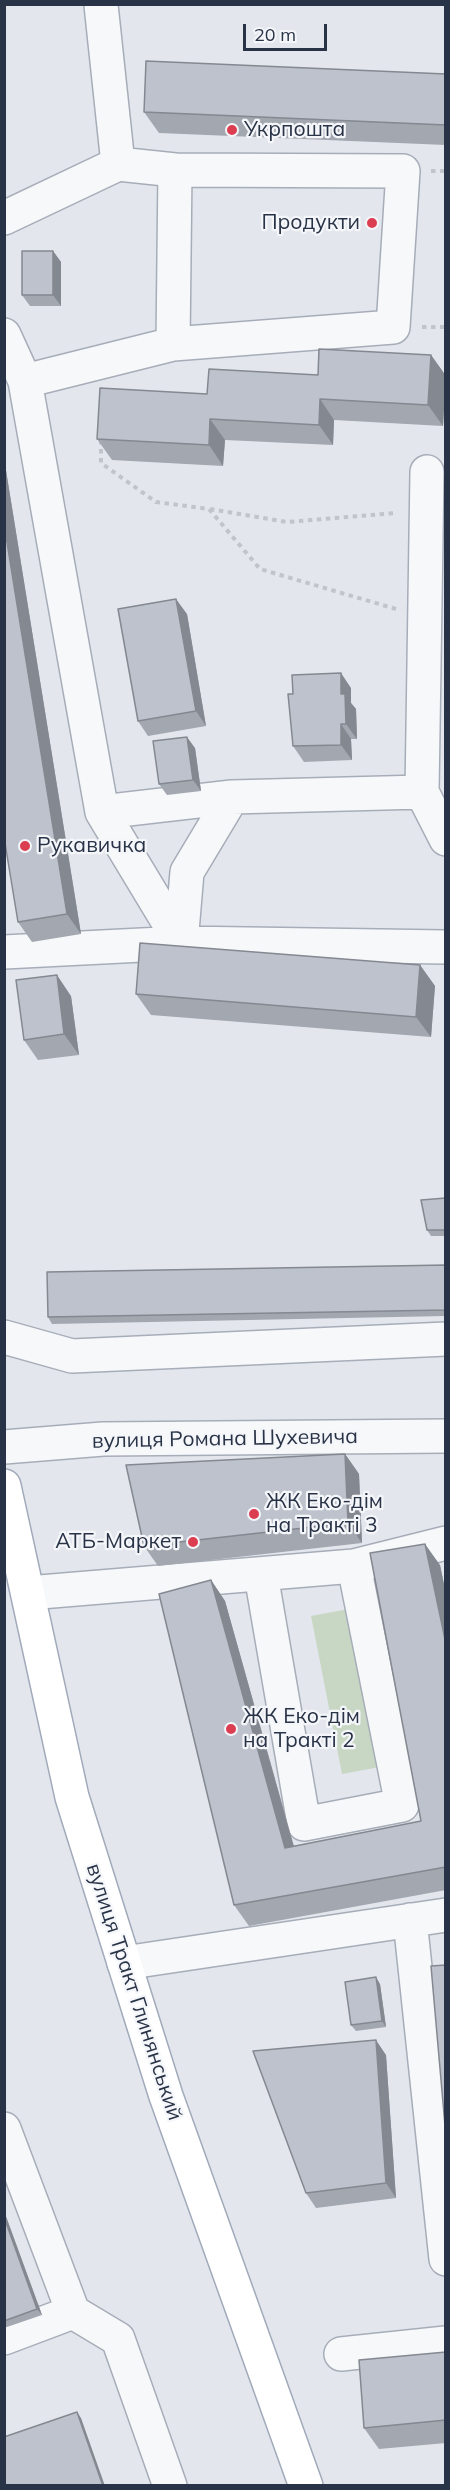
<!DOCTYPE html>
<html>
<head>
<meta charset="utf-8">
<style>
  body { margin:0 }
  #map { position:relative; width:450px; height:2490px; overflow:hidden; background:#e3e7ed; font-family:Mulish,sans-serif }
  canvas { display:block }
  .frame { position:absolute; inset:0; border:6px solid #293347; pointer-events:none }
  .scale { position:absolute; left:243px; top:24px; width:84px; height:27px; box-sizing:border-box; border:3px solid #293347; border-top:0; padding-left:8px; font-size:18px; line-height:21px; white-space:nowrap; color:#293347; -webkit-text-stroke:4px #f4f6f9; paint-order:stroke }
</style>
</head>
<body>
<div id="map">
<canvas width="450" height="2490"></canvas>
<div class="frame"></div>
<div class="scale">20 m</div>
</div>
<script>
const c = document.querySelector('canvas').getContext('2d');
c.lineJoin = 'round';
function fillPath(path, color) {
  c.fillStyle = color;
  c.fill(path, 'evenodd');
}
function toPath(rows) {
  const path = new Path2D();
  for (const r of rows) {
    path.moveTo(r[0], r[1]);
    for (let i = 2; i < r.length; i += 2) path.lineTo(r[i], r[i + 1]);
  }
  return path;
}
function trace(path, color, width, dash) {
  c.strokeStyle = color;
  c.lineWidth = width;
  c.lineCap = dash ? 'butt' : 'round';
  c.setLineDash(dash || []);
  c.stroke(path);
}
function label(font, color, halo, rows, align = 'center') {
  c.font = font + ' Mulish,sans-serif';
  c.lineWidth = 4.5;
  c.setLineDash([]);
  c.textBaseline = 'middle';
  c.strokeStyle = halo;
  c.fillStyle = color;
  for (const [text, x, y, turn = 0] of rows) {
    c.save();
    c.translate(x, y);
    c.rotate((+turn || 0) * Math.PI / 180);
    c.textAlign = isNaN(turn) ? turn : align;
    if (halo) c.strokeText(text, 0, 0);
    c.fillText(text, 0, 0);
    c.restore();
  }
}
const green = toPath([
  [354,1608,385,1766,342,1774,311,1616]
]);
const path = toPath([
  [431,171,446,171],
  [422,327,446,327],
  [101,440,101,463,156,502,209,509,260,569,396,609],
  [210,509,287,522,396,513]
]);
const minor = toPath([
  [101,5,118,164],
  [175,170,403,171,393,327,173,344,175,170],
  [4,218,118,164,175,170],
  [4,335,25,381,173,344],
  [25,381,102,812,181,943,446,947],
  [422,792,446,839],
  [102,812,232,797],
  [4,952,181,943,187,872,232,797,422,792,427,472],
  [4,1337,72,1356,446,1339],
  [4,1447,103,1439,446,1436],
  [261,1575,304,1824,402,1805,354,1566],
  [28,1593,354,1566,446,1543],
  [410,1920,446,2259],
  [124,1963,446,1915],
  [4,2129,73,2312,118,2339,170,2486],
  [4,2338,73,2312],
  [341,2354,446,2343]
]);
const major = toPath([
  [4,1486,72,1797,166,2096,306,2486]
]);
const wall = toPath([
  [446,74,446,145,159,133,144,112],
  [53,251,61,262,61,306,30,306,22,295],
  [431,355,446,376,443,426,334,420,333,445,225,440,223,466,112,460,97,439,207,394],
  [4,458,81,934,32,942,18,922],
  [187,614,206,726,148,736,138,721],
  [351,688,351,703,356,709,357,739,351,739,352,760,304,762,293,746],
  [195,748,201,791,167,795,159,784],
  [420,965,435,986,431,1037,151,1015,136,994],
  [71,996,79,1055,38,1060,24,1040],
  [446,1198,446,1236,431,1236,427,1230],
  [446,1265,446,1316,52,1324,48,1317],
  [345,1454,359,1474,362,1543,158,1566,144,1546],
  [440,1565,446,1594,446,1890,249,1926,234,1905,211,1580,225,1601,294,1846,421,1821],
  [380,1984,386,2027,356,2031,351,2025],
  [386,2055,396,2198,316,2208,306,2193],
  [4,2211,42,2315,4,2328],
  [446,2352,446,2443,379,2449,364,2428]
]);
const shadedWall = toPath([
  [53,251,61,262,61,306,53,295],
  [431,355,446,376,443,426,428,405],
  [320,399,334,420,333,445,319,425],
  [210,419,225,440,223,466,209,445],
  [4,458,81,934,67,914,4,524],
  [176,599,187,614,206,726,196,711],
  [341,673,351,688,351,703,356,709,357,739,346,724,341,694],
  [341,724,351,739,352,760,341,745],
  [187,737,195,748,201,791,193,780],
  [420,965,435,986,431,1037,416,1017],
  [57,975,71,996,79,1055,64,1034],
  [345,1454,359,1474,362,1543,348,1523],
  [425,1544,440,1565,446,1594,446,1644],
  [211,1580,225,1601,300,1869,285,1848],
  [376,1977,380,1984,386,2027,382,2021],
  [376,2040,386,2055,396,2198,386,2183],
  [4,2211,42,2315,37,2309,4,2217],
  [77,2412,81,2418,105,2486,103,2486]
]);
const building = toPath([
  [146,61,446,74,446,125,144,112,146,61],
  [22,251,53,251,53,295,22,295,22,251],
  [319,349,431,355,428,405,320,399,319,425,210,419,209,445,97,439,100,388,207,394,209,369,318,375,319,349],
  [4,524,67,914,18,922,4,837,4,524],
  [176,599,196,711,138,721,118,609,176,599],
  [341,673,341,694,345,694,346,724,341,724,341,745,293,746,288,694,293,694,292,675,341,673],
  [187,737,193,780,159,784,153,741,187,737],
  [140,943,420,965,416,1017,136,994,140,943],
  [57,975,64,1034,24,1040,16,980,57,975],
  [446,1198,446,1230,427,1230,421,1200,446,1198],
  [446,1265,446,1310,48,1317,47,1272,446,1265],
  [345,1454,348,1523,144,1546,126,1465,345,1454],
  [425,1544,446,1644,446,1867,234,1905,159,1594,211,1580,285,1848,421,1821,370,1553,425,1544],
  [446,1965,446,2137,431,1966,446,1965],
  [376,1977,382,2021,351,2025,345,1982,376,1977],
  [376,2040,386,2183,306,2193,253,2051,376,2040],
  [4,2217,37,2309,4,2321,4,2217],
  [446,2352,446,2420,364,2428,359,2360,446,2352],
  [77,2412,103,2486,4,2486,4,2437,77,2412]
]);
const markers = [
  [232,130,6,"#dc3e51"],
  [372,223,6,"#dc3e51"],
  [25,846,6,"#dc3e51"],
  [254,1514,6,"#dc3e51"],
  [193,1542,6,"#dc3e51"],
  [231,1729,6,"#dc3e51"]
];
const poiNames = [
  ["Укрпошта",244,130],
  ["Продукти",360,223,"right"],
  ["Рукавичка",37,846],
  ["ЖК Еко-дім",266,1502],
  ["на Тракті 3",266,1526],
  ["АТБ-Маркет",181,1542,"right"],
  ["ЖК Еко-дім",243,1717],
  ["на Тракті 2",243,1741]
];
const streetNames = [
  ["вулиця Романа Шухевича",225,1439,-1],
  ["вулиця Тракт Глинянський",134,1992,72]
];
fillPath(green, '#c8d7c4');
trace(minor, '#a7adb8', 36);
trace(major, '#a1aaba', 36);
trace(path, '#c1c5cb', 4, [4.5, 4.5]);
trace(minor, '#f7f8fa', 33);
trace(major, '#fff', 33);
fillPath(wall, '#a3a7b0');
fillPath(shadedWall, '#848890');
fillPath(building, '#bdc2cd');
trace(building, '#848890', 1.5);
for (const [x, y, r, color] of markers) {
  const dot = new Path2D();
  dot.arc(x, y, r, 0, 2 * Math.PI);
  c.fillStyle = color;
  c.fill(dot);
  trace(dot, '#f4f6f9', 2);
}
label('21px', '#293347', '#f4f6f9', poiNames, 'left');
label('21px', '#293347', '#f4f6f9', streetNames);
</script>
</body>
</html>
